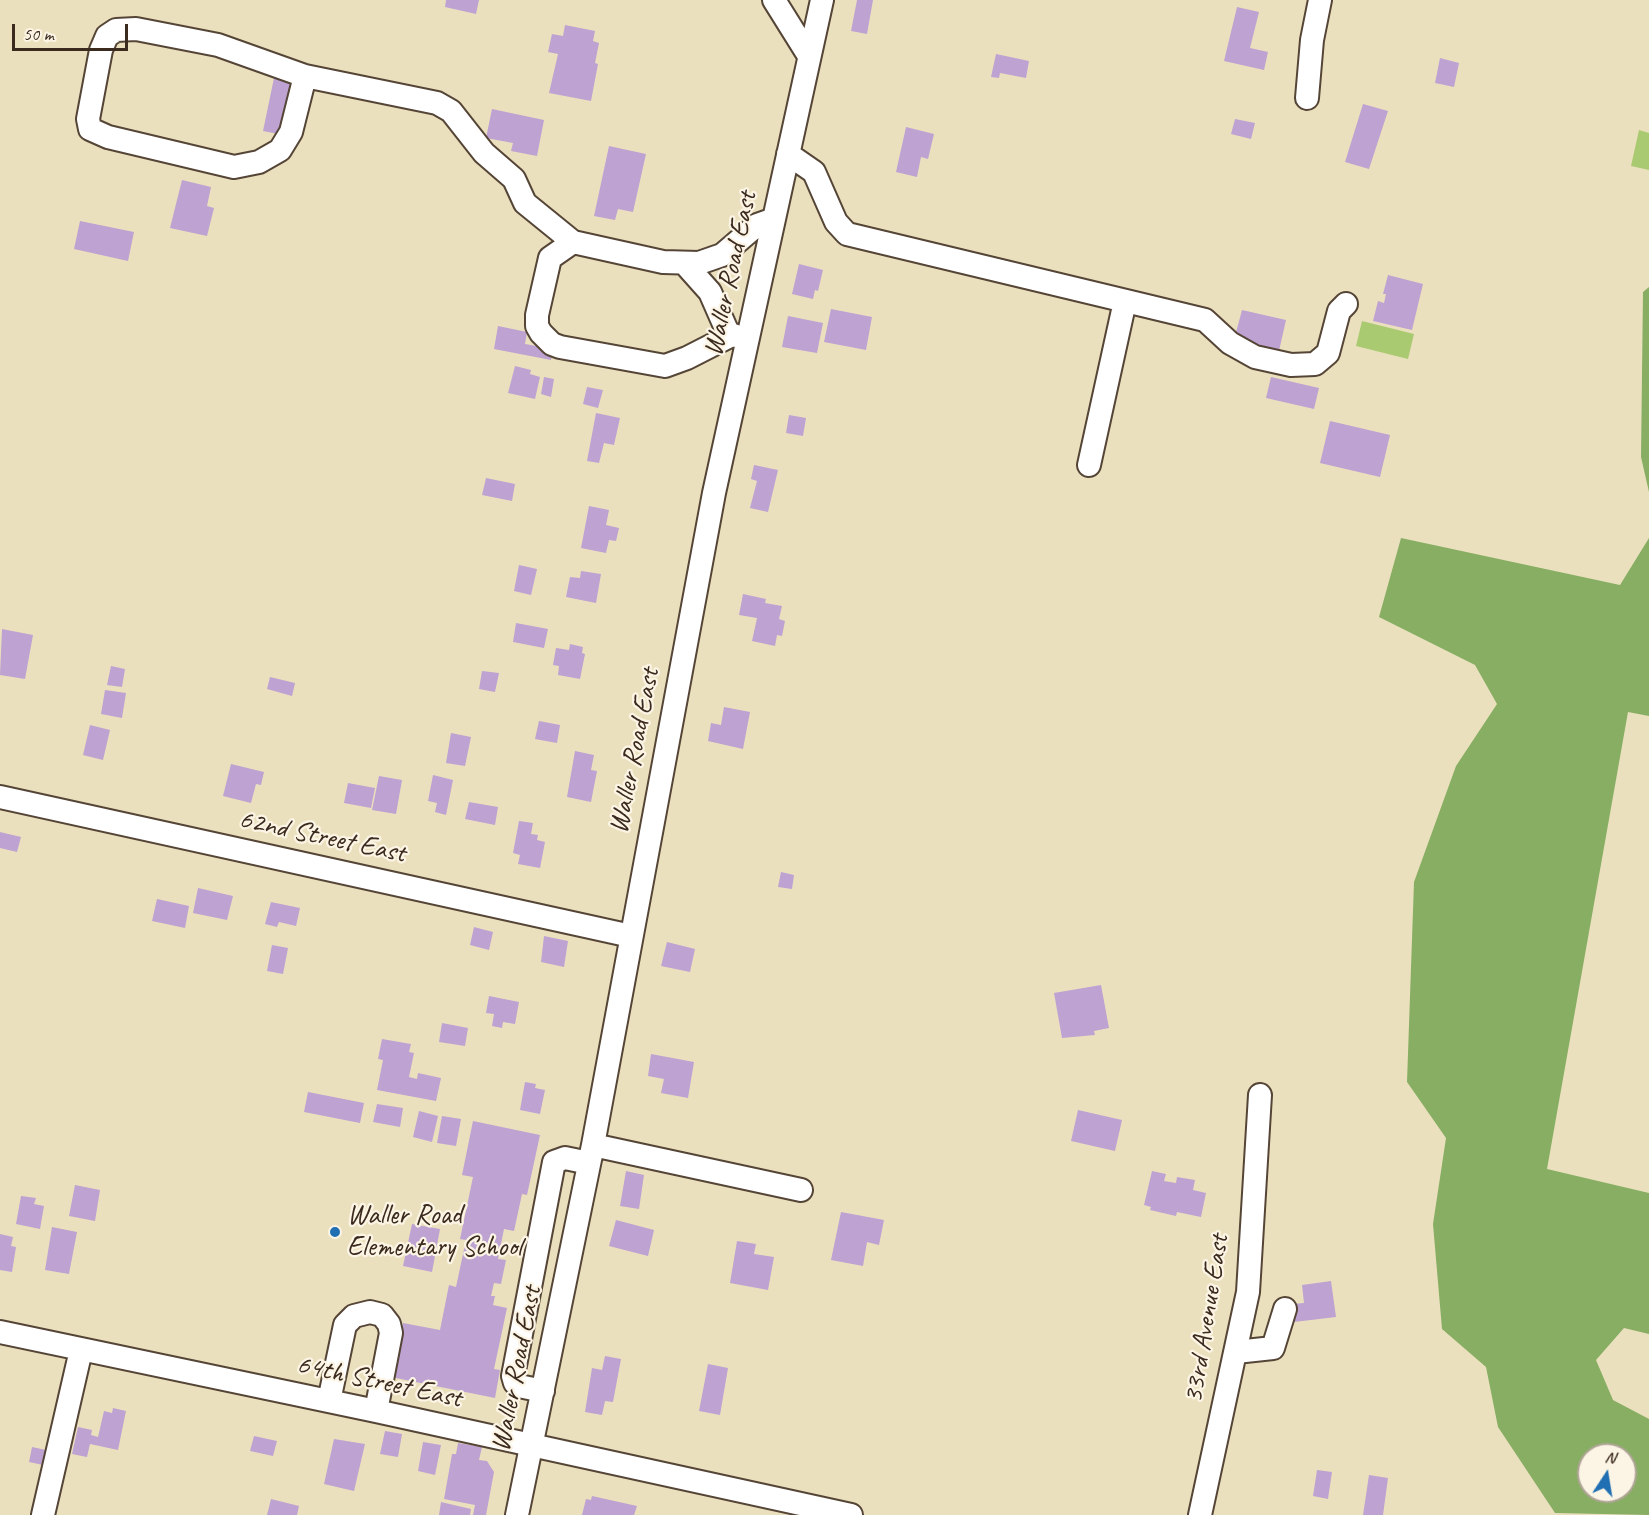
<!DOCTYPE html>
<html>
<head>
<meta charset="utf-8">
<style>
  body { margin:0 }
  #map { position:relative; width:1649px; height:1515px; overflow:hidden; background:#ebe0be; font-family:Caveat,sans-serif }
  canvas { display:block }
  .north { position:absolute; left:1577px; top:1443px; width:60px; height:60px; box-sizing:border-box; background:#fcf5e5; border:2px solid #afa495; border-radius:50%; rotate:12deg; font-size:16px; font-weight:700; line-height:24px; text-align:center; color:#3b2a1e }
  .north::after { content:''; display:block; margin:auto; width:21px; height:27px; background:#1f6fb2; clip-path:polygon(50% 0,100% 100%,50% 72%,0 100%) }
  .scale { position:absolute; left:12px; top:24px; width:116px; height:27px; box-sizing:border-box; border:3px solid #3b2a1e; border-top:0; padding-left:8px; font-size:18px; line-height:21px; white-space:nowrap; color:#3b2a1e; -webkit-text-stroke:4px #fcf5e5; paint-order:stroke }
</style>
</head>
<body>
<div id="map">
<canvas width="1649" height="1515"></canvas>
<div class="north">N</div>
<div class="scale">50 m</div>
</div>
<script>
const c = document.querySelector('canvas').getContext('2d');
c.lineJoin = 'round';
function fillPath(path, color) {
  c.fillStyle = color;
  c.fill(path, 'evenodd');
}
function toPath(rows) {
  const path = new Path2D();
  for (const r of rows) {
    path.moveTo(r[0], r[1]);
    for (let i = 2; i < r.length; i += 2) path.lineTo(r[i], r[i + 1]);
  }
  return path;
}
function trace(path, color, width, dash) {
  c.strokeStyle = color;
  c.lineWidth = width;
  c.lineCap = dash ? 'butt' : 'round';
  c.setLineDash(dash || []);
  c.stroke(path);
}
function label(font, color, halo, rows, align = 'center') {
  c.font = font + ' Caveat,sans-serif';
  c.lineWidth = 4.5;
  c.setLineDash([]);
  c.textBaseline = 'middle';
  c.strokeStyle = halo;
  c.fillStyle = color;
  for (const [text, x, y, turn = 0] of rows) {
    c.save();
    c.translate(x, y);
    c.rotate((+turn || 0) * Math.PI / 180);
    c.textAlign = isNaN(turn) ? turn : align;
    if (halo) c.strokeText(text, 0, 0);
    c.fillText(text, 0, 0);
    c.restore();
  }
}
const green = toPath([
  [1639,130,1649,133,1649,170,1631,166],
  [1362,321,1414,334,1408,359,1356,346]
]);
const forest = toPath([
  [1649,287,1649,492,1641,457,1643,292],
  [1401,538,1620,585,1649,538,1649,716,1628,712,1547,1169,1649,1193,1649,1334,1624,1328,1596,1360,1613,1400,1649,1419,1649,1515,1555,1513,1498,1427,1486,1367,1442,1329,1433,1224,1446,1138,1407,1082,1414,882,1456,766,1497,704,1475,665,1379,617],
  [1589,1455,1625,1455,1625,1491,1589,1491]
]);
const building = toPath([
  [446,0,479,0,476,14,445,7],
  [857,0,873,0,867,34,851,31],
  [1237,7,1259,12,1250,48,1268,52,1264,70,1224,61],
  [565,25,595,31,593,41,599,43,595,63,598,64,591,101,549,93,558,54,548,52,552,34,563,36],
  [996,54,1029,61,1026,78,1000,73,999,78,991,77],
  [1440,58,1459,63,1454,87,1435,83],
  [274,78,294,82,283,135,263,131],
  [1363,104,1388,111,1369,169,1345,162],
  [492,109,544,120,537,156,511,151,513,143,486,138],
  [1235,119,1255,123,1251,139,1231,134],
  [906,127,934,134,928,159,921,157,917,177,896,172],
  [609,146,646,154,633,212,618,209,615,220,594,216],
  [182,180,211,187,207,206,214,208,207,236,170,228],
  [80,221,134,232,128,261,74,249],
  [799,264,823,270,818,291,815,290,813,299,792,294],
  [1388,275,1423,284,1412,330,1373,321,1378,301,1384,303,1386,294,1383,294],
  [831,309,872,317,866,350,824,342],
  [1242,310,1286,320,1279,351,1234,340],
  [788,316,823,323,817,353,782,347],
  [498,326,527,332,525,344,553,349,551,360,494,349],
  [515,366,531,370,530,374,540,377,535,399,508,393],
  [544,377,554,379,551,397,541,394],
  [1271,377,1319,388,1314,409,1266,398],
  [587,387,603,390,598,408,583,404],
  [596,413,620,418,614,445,604,443,599,463,587,461],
  [789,415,806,418,803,436,786,433],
  [1330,421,1390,435,1380,477,1320,463],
  [754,465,778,470,768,512,750,508,757,481,751,479],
  [486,478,515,484,512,501,482,495],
  [589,506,609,510,606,525,619,528,616,541,609,540,606,553,581,548],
  [519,565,537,569,531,595,514,591],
  [581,571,601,574,596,603,566,597,570,577,580,578],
  [743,594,766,599,765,603,782,606,779,619,785,621,782,636,777,635,775,646,752,641,757,618,739,615],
  [516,623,548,629,544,648,513,642],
  [2,629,33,635,25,679,0,675],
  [570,644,583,647,582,653,585,654,580,679,558,675,559,666,553,665,556,648,569,650],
  [111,666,125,669,122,687,107,685],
  [482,671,499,673,495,692,479,689],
  [270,677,295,683,292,696,267,689],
  [105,690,126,693,122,718,101,714],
  [724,707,750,712,743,749,708,741,711,723,721,725],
  [539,721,560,725,557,743,535,739],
  [90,725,110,730,103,760,83,755],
  [451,733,471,737,465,766,446,763],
  [575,751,594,755,591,770,597,771,591,802,567,797],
  [231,764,264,772,261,785,256,784,251,803,223,796],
  [433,775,453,780,446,815,435,812,437,803,428,801],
  [379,776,402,780,396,814,372,810],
  [348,783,375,788,371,808,344,803],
  [469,802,498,807,495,825,465,819],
  [519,821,533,823,531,834,538,835,537,840,545,842,540,868,518,864,520,855,513,853],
  [0,832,21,837,17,852,0,848],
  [781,872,794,875,792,889,778,887],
  [198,888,233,896,227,920,193,913],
  [157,899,189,906,185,928,152,921],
  [271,902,300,908,296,926,279,922,277,927,265,924],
  [474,927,493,932,489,950,470,945],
  [544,936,568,941,564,967,541,962],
  [667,942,695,949,690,972,661,966],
  [272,945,288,948,283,974,267,971],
  [1101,985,1109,1028,1094,1031,1095,1035,1062,1038,1054,993],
  [489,996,519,1002,515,1024,503,1022,502,1028,492,1026,494,1014,486,1013],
  [442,1023,468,1028,465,1046,439,1042],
  [382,1039,411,1044,409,1052,414,1053,409,1077,417,1079,418,1073,441,1078,436,1101,377,1090,383,1060,378,1059],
  [651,1054,694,1062,688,1098,661,1093,664,1079,648,1076],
  [525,1082,536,1084,535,1088,545,1090,540,1114,520,1110],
  [308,1092,364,1103,360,1123,304,1112],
  [377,1104,403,1108,400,1127,373,1122],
  [1078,1110,1122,1120,1115,1151,1071,1141],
  [419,1111,438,1116,432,1142,413,1137],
  [442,1116,461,1119,456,1146,437,1143],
  [473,1121,540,1135,527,1195,522,1194,514,1231,504,1229,498,1259,506,1260,501,1284,494,1283,491,1296,495,1296,493,1305,507,1308,494,1369,500,1370,495,1398,391,1377,403,1323,440,1330,449,1285,456,1287,466,1240,460,1239,473,1177,462,1175],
  [626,1171,644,1175,639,1209,620,1206],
  [1152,1171,1166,1174,1164,1181,1176,1183,1177,1177,1195,1180,1193,1190,1206,1193,1201,1217,1177,1212,1176,1216,1150,1210,1151,1207,1144,1205],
  [75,1185,100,1190,95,1221,69,1216],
  [21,1196,36,1198,34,1204,44,1206,40,1229,16,1224],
  [841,1212,884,1220,879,1245,867,1242,863,1266,831,1260],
  [616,1220,654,1230,648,1256,609,1246],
  [412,1224,440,1229,432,1272,403,1266],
  [52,1227,77,1232,69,1274,45,1270],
  [0,1234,13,1237,11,1246,16,1247,12,1272,0,1270],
  [737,1241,756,1244,754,1254,774,1257,768,1290,730,1283],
  [1331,1281,1336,1317,1294,1322,1292,1304,1304,1303,1302,1285],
  [605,1356,621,1359,613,1402,605,1401,602,1415,585,1412,592,1368,602,1370],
  [708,1364,728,1368,720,1415,699,1411],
  [113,1408,126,1411,118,1450,90,1444,87,1457,72,1454,78,1427,92,1430,91,1435,98,1437,104,1411,112,1413],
  [385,1431,402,1434,398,1457,380,1454],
  [254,1436,277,1441,273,1456,250,1451],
  [334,1439,365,1444,354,1491,324,1484],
  [423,1442,441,1445,435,1475,418,1471],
  [458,1443,482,1447,479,1460,487,1461,494,1472,486,1515,473,1515,475,1505,444,1499,452,1454,456,1454],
  [32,1447,46,1450,43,1465,29,1462],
  [1317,1470,1332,1472,1328,1499,1313,1496],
  [1369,1475,1388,1478,1383,1515,1363,1515],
  [592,1496,637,1506,634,1515,582,1515,586,1499,591,1500],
  [271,1499,299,1506,297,1515,267,1515],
  [441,1502,471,1509,470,1515,439,1515]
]);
const minor = toPath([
  [774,0,809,56],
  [305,76,291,132,280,150,259,162,234,167,108,137,90,129,88,119,101,50,107,36,116,30,136,29,218,45,305,76,437,103,451,111,484,153,514,179,525,203,573,242,663,262,699,263,722,255,757,225,774,219],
  [1307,98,1312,40,1320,0],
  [788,154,814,172,836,222,847,234,1205,320,1230,343,1255,357,1291,365,1315,364,1328,353,1339,311,1346,304],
  [573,242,550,258,537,315,537,326,541,333,552,344,560,347,665,366,687,358,732,335],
  [685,264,710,292,728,333,745,339],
  [1089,465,1125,301],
  [0,797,631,936],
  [593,1145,801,1190],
  [0,1332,376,1411,851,1515],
  [1236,1352,1273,1348,1285,1309],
  [543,1391,519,1386,515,1383,513,1376,554,1162,565,1158,589,1163],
  [329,1401,345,1325,354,1316,370,1312,382,1315,389,1324,391,1333,376,1411],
  [43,1515,81,1350],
  [517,1515,593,1145,714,493,822,0],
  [1200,1515,1248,1292,1260,1095]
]);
const markers = [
  [335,1232,6,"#1f6fb2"]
];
const streetNames = [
  ["Waller Road East",731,274,-78],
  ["Waller Road East",635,751,-79],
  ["62nd Street East",322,837,12],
  ["33rd Avenue East",1207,1319,-81],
  ["Waller Road East",517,1369,-79],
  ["64th Street East",379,1382,12]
];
const poiNames = [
  ["Waller Road",347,1216],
  ["Elementary School",347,1248]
];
fillPath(green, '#aaca71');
fillPath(forest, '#87ae63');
fillPath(building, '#bda2d2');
trace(minor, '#554536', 26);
trace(minor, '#fff', 22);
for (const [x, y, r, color] of markers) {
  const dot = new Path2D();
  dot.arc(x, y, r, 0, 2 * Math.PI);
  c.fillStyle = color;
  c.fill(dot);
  trace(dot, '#fcf5e5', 2);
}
label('28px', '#3b2a1e', '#fcf5e5', streetNames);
label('28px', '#3b2a1e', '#fcf5e5', poiNames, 'left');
</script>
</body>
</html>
